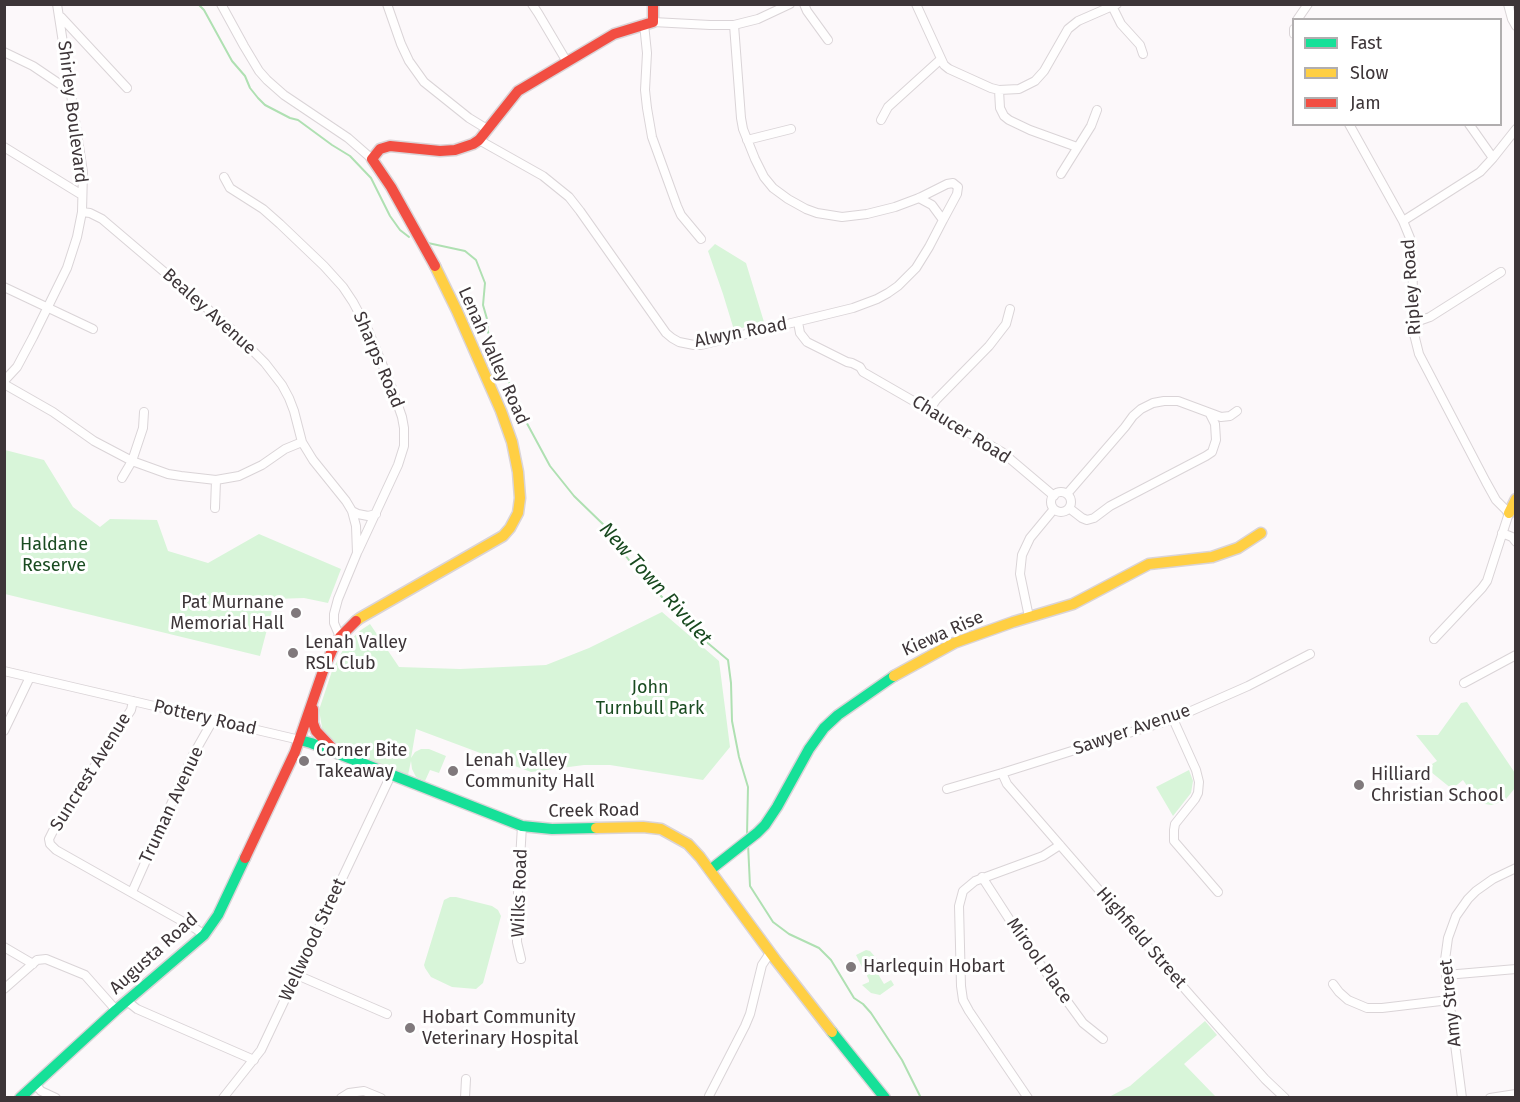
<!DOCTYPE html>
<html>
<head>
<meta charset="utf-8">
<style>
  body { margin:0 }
  #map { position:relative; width:1520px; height:1102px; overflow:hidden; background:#fcf8fa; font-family:"Fira Sans",sans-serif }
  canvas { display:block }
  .frame { position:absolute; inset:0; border:6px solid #3d3538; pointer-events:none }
  .legend { position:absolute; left:1292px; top:18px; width:210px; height:108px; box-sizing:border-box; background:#fff; border:2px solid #b1aeaf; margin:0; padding:8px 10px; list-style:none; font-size:18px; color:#3d3538 }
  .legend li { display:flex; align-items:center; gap:12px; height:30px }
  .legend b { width:30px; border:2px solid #b1aeaf }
</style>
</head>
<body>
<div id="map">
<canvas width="1520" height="1102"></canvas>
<div class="frame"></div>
<ul class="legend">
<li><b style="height:8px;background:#16e098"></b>Fast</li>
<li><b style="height:8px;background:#ffcf43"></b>Slow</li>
<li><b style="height:8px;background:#f24e42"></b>Jam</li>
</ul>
</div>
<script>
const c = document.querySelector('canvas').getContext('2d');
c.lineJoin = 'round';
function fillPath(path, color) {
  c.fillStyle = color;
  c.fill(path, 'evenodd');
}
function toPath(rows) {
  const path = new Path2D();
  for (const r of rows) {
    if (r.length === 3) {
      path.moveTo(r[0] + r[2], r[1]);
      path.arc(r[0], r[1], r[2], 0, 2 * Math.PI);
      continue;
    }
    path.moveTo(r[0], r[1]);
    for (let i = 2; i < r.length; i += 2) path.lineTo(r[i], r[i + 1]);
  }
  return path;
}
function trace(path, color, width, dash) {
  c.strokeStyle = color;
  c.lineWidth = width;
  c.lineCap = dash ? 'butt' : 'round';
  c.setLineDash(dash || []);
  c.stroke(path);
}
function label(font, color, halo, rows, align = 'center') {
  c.font = font + ' "Fira Sans",sans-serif';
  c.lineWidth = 6;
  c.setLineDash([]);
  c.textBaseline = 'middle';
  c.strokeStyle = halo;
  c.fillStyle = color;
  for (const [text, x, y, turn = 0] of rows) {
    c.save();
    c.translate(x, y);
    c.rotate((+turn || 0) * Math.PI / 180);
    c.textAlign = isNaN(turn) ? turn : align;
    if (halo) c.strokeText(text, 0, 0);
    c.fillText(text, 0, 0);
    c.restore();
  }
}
const green = toPath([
  [715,244,746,263,764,322,734,330,723,294,708,251],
  [5,450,44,460,73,507,100,527,110,519,157,520,168,551,208,563,259,534,341,569,328,603,304,598,275,599,260,656,5,594],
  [662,612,719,661,730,747,703,780,610,765,584,765,531,772,416,729,411,758,415,752,421,749,429,749,446,756,439,773,430,770,425,781,416,777,412,769,411,761,408,775,353,754,342,748,323,733,319,710,332,671,346,644,361,630,370,624,399,667,460,669,546,665,589,648],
  [1467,702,1515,773,1515,788,1506,799,1498,803,1491,805,1473,802,1471,798,1472,793,1463,780,1452,789,1431,772,1430,768,1433,766,1432,764,1437,761,1416,735,1438,735,1461,703],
  [1189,770,1193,781,1191,793,1173,816,1156,787],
  [450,897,456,897,492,906,498,910,501,916,483,983,476,989,452,987,431,977,425,968,424,965,444,900],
  [866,950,870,951,877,959,875,961,883,970,878,974,884,984,891,980,894,985,880,995,871,993,862,985,869,982,869,980,867,976,868,972,864,966,862,967,856,955],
  [1205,1021,1217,1035,1184,1064,1216,1097,1109,1097,1130,1086]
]);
const stream = toPath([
  [198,4,204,10,232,61,245,76,250,88,258,98,265,105,290,118,298,120,332,145,350,156,371,178,390,216,400,230,409,237],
  [428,243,465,251,476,260,485,283,483,305,487,319,488,332,523,416,550,466,574,496,608,529,618,546,632,564,691,629,728,660,731,683,732,721,739,757,748,787,747,835],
  [748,844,750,886,773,922,789,934,819,948,831,960,854,998,863,1004,871,1013,902,1060,921,1098]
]);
const street = toPath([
  [221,4,244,46,259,71,267,80,284,95,348,138,372,159],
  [387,4,401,44,409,61,424,82,469,118,487,129],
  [532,4,538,13,567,62],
  [804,4,807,11,828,40],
  [916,4,944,65,949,69,991,88,999,90,1000,108,1004,116,1009,120,1030,130,1077,147],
  [1508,4,1512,19,1516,26],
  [1112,6,1121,24,1140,45,1143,54],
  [61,17,127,88],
  [1297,20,1308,4],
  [653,22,710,25,734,25,758,19,790,4],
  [644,24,647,53,645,90,647,108,652,137,677,206,681,215,701,239],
  [734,25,741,118,743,129,755,159,764,177,773,188,788,199,806,209,817,213,842,217,867,214,895,207,919,198,947,184,953,183,958,187,957,194,943,220],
  [1294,29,1294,34],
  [4,52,33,66,70,91],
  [999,90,1019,89,1035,81,1044,71,1068,29,1078,21,1117,4],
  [881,120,888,107,941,59],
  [1349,124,1403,221,1410,238,1412,251,1414,334,1419,354,1486,482,1496,500,1509,513,1487,581,1482,588,1434,639],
  [1469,124,1493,158],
  [479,140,543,176,569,197,580,211,666,333,672,338,679,342,694,345,701,345,853,308,877,299,888,293,898,286,916,268,929,247,943,220,932,205,919,198],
  [747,140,791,129],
  [4,147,82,195],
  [1061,174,1091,126,1097,110],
  [224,177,230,188,263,209,280,224,324,266,343,287,353,302,368,330,392,388,402,417,404,428,404,446,398,465,358,551],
  [82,212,90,213,102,219,229,327,265,363,282,385,289,398,294,411,302,442],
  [1403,221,1480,172,1493,158,1516,129],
  [4,287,93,329],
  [798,322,800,333,807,342,847,362,852,363,860,367,863,372,1002,452,1054,496],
  [1413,323,1430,317,1501,272],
  [4,381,17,367,33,337,67,268,77,237,82,212,83,172,57,4],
  [4,384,53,412,94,441,132,461,168,474,181,476,216,480,239,476,262,465,285,449,302,442,313,460,346,501,352,511,356,526,357,553,338,599,334,614,334,623,340,637],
  [930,409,936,400,989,346,1006,324,1010,309],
  [122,478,132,461,143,428,144,412],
  [1061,502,10],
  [1067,494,1125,427,1133,416,1141,409,1153,403,1164,401,1178,401,1221,417,1230,416,1237,411],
  [215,508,216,480],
  [1069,508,1082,518,1087,520,1094,518,1110,506,1206,456,1212,452,1216,440,1215,424,1210,414],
  [352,511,358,514,368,516,376,514],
  [1502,533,1512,537,1516,542],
  [1029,617,1020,574,1022,555,1030,538,1054,509],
  [4,671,300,740],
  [1464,683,1516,655],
  [133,701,131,710,54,829,49,839,50,844,56,850,196,929,204,935],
  [1173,719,1196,770,1199,782,1198,793,1195,799,1175,824,1174,830,1174,841,1218,892],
  [4,731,30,677],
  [1002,773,1007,784,1191,996,1265,1079,1285,1098],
  [947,789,1002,773,1173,719,1248,686,1310,654],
  [982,877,1024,942,1083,1023,1103,1039],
  [132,892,192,757,213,720],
  [4,947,33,964],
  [521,959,517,942,518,893,522,826],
  [297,975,387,1014],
  [1446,975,1516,969],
  [1333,984,1339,992,1348,1000,1367,1008,1382,1008,1449,1000],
  [4,989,37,960,46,959,85,975,116,1010],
  [127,1001,137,1009,254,1060],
  [35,1084,41,1091,56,1098],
  [709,1096,745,1026,750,1014,762,965,770,953],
  [223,1098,261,1050,391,775],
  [341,1098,349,1093,364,1091,381,1098],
  [465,1098,466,1079],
  [1028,1098,969,1011,963,1000,961,986,959,906,963,891,975,881,1043,856,1060,845],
  [1462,1098,1446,975,1445,960,1448,938,1456,916,1468,899,1476,891,1493,879,1516,868],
  [1490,1098,1516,1094]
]);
const fast = toPath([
  [300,740,311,743,522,826,552,829,596,828],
  [710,870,757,833,765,825,777,807,809,749,824,728,838,715,894,676],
  [832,1032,885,1098],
  [20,1098,116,1010,204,935,218,915,245,858]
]);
const slow = toPath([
  [1509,513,1516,499],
  [356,621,360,618,503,536,510,528,518,513,520,498,518,472,512,442,501,411,457,311,435,266],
  [894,676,954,643,1013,622,1073,604,1149,564,1212,557,1238,548,1261,533],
  [596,828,643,827,661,829,688,844,700,857,775,959,832,1032]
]);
const jam = toPath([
  [435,266,391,187,372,159,380,149,390,146,440,151,455,150,473,144,479,140,518,91,614,34,653,22,653,4],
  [313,709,313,723,316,731,333,749],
  [245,858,295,752,323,671,334,646,340,637,356,621]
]);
const markers = [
  [296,613,6,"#80797c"],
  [293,653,6,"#80797c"],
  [304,761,6,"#80797c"],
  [453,771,6,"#80797c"],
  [1359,785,6,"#80797c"],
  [851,967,6,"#80797c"],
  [410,1028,6,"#80797c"]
];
const streetNames = [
  ["Shirley Boulevard",72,112,83],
  ["Ripley Road",1412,287,-94],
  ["Bealey Avenue",209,312,42],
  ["Alwyn Road",741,333,-11],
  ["Lenah Valley Road",493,356,66],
  ["Sharps Road",378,360,67],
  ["Chaucer Road",961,430,32],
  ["Kiewa Rise",943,634,-24],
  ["Pottery Road",205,718,13],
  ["Sawyer Avenue",1132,730,-19],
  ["Suncrest Avenue",91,772,-58],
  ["Truman Avenue",172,805,-65],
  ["Creek Road",594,811,-1],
  ["Wilks Road",520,893,-88],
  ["Highfield Street",1141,938,49],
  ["Wellwood Street",313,940,-65],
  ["Augusta Road",154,954,-42],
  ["Mirool Place",1039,961,55],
  ["Amy Street",1451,1003,-96]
];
const parkNames = [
  ["Haldane",54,545],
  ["Reserve",54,566],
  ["John",650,688],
  ["Turnbull Park",650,709]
];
const poiNames = [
  ["Pat Murnane",284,603,"right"],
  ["Memorial Hall",284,624,"right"],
  ["Lenah Valley",305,643],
  ["RSL Club",305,664],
  ["Corner Bite",316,751],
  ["Takeaway",316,772],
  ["Lenah Valley",465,761],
  ["Community Hall",465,782],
  ["Hilliard",1371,775],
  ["Christian School",1371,796],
  ["Harlequin Hobart",863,967],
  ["Hobart Community",422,1018],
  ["Veterinary Hospital",422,1039]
];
const waterNames = [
  ["New Town Rivulet",655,584,48]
];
fillPath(green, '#d8f5d9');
trace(stream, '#afe0b2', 2);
trace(street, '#dad4d7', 10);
trace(fast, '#dad4d7', 13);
trace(slow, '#dad4d7', 13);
trace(jam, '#dad4d7', 13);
trace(street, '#fffefe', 8);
trace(fast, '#16e098', 10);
trace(slow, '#ffcf43', 10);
trace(jam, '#f24e42', 10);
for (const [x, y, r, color] of markers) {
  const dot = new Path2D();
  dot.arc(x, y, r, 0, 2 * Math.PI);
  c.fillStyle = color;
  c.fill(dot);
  trace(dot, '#fff', 2);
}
label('18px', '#3d3538', '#fff', streetNames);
label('18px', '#1a4b21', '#fff', parkNames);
label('18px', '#3d3538', '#fff', poiNames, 'left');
label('italic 20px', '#18491f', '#fff', waterNames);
</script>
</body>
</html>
